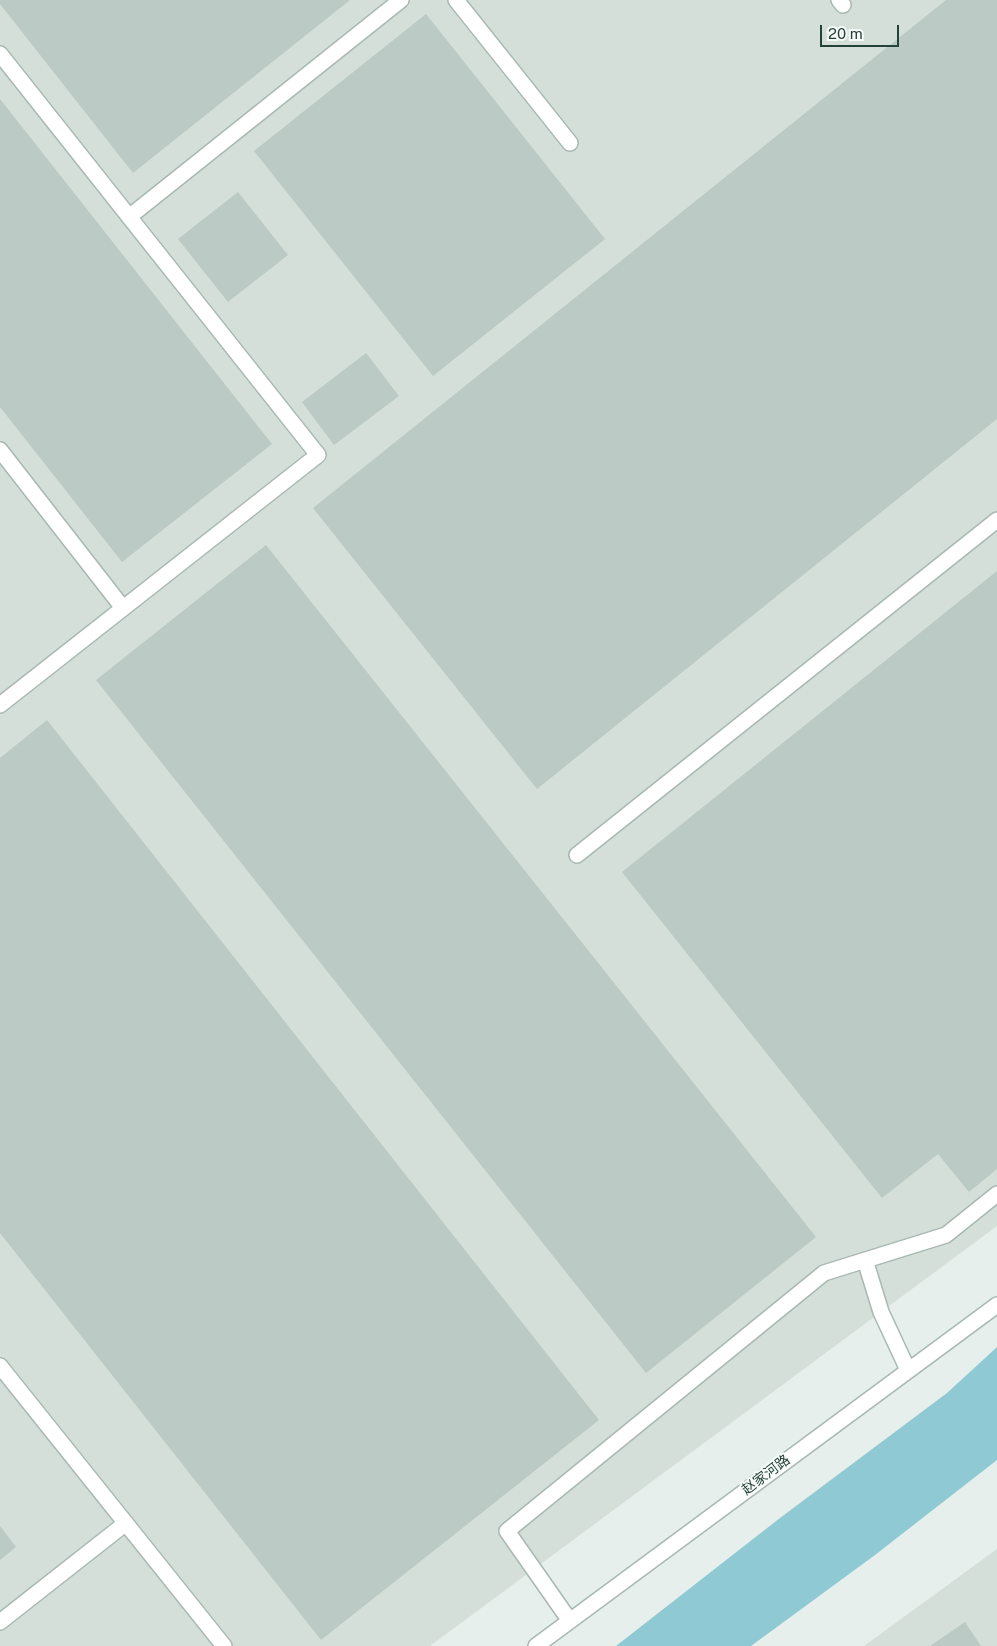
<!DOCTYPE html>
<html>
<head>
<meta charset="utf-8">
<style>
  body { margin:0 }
  #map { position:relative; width:997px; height:1646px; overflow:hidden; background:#e6efeb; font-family:"Public Sans",sans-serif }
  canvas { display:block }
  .scale { position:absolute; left:820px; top:25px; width:79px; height:22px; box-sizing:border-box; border:2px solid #24423a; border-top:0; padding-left:6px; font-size:15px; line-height:18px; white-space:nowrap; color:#24423a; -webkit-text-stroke:4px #f7fbf9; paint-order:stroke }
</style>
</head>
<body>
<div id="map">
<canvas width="997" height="1646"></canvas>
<div class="scale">20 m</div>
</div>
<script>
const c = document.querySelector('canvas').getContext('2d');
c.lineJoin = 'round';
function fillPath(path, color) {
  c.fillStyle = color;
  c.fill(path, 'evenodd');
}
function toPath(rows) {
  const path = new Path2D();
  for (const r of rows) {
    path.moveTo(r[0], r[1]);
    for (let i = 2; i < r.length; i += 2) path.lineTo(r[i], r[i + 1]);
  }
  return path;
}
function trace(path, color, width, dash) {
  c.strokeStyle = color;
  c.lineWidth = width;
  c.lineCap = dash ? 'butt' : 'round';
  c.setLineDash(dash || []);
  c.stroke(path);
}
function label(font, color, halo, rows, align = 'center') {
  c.font = font + ' "Public Sans","Noto Sans SC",sans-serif';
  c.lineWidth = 4;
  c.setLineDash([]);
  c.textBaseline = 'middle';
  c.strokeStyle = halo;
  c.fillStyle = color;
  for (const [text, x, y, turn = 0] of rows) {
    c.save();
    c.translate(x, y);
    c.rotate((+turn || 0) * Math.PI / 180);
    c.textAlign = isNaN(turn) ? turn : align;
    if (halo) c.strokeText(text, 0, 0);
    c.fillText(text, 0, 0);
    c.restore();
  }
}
const built = toPath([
  [0,0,997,0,997,1226,430,1646,0,1646],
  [997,1549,997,1646,864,1646]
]);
const water = toPath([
  [997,1347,997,1460,875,1555,751,1646,616,1646,780,1518,947,1393]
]);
const building = toPath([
  [0,0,350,0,133,173,0,4],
  [946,0,997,0,997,419,537,789,313,508],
  [426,14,605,239,433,376,254,151],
  [0,99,272,444,122,562,0,407],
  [238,192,288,255,228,302,178,239],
  [366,353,399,396,334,445,302,402],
  [266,545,816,1237,646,1373,96,680],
  [997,571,997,1169,969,1192,938,1154,882,1198,622,872],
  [47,720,599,1420,321,1640,0,1233,0,758],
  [0,1526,16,1547,0,1560],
  [965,1622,981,1646,930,1646]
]);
const minor = toPath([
  [456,0,570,143],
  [839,0,843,5],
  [0,54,318,455,0,705],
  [129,217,401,0],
  [0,450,123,608],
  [577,855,997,520],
  [865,1260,881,1312,908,1370],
  [0,1366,224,1646],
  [570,1621,507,1531,824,1273,946,1235,997,1194],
  [0,1622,126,1523],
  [536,1646,997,1305]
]);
const streetNames = [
  ["赵家河路",766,1475,-37]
];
fillPath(built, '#d4dfda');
fillPath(water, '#8ec9d4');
fillPath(building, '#bbcac4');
trace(minor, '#a8b8b2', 18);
trace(minor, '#fff', 15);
label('14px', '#24423a', '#f7fbf9', streetNames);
</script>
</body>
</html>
